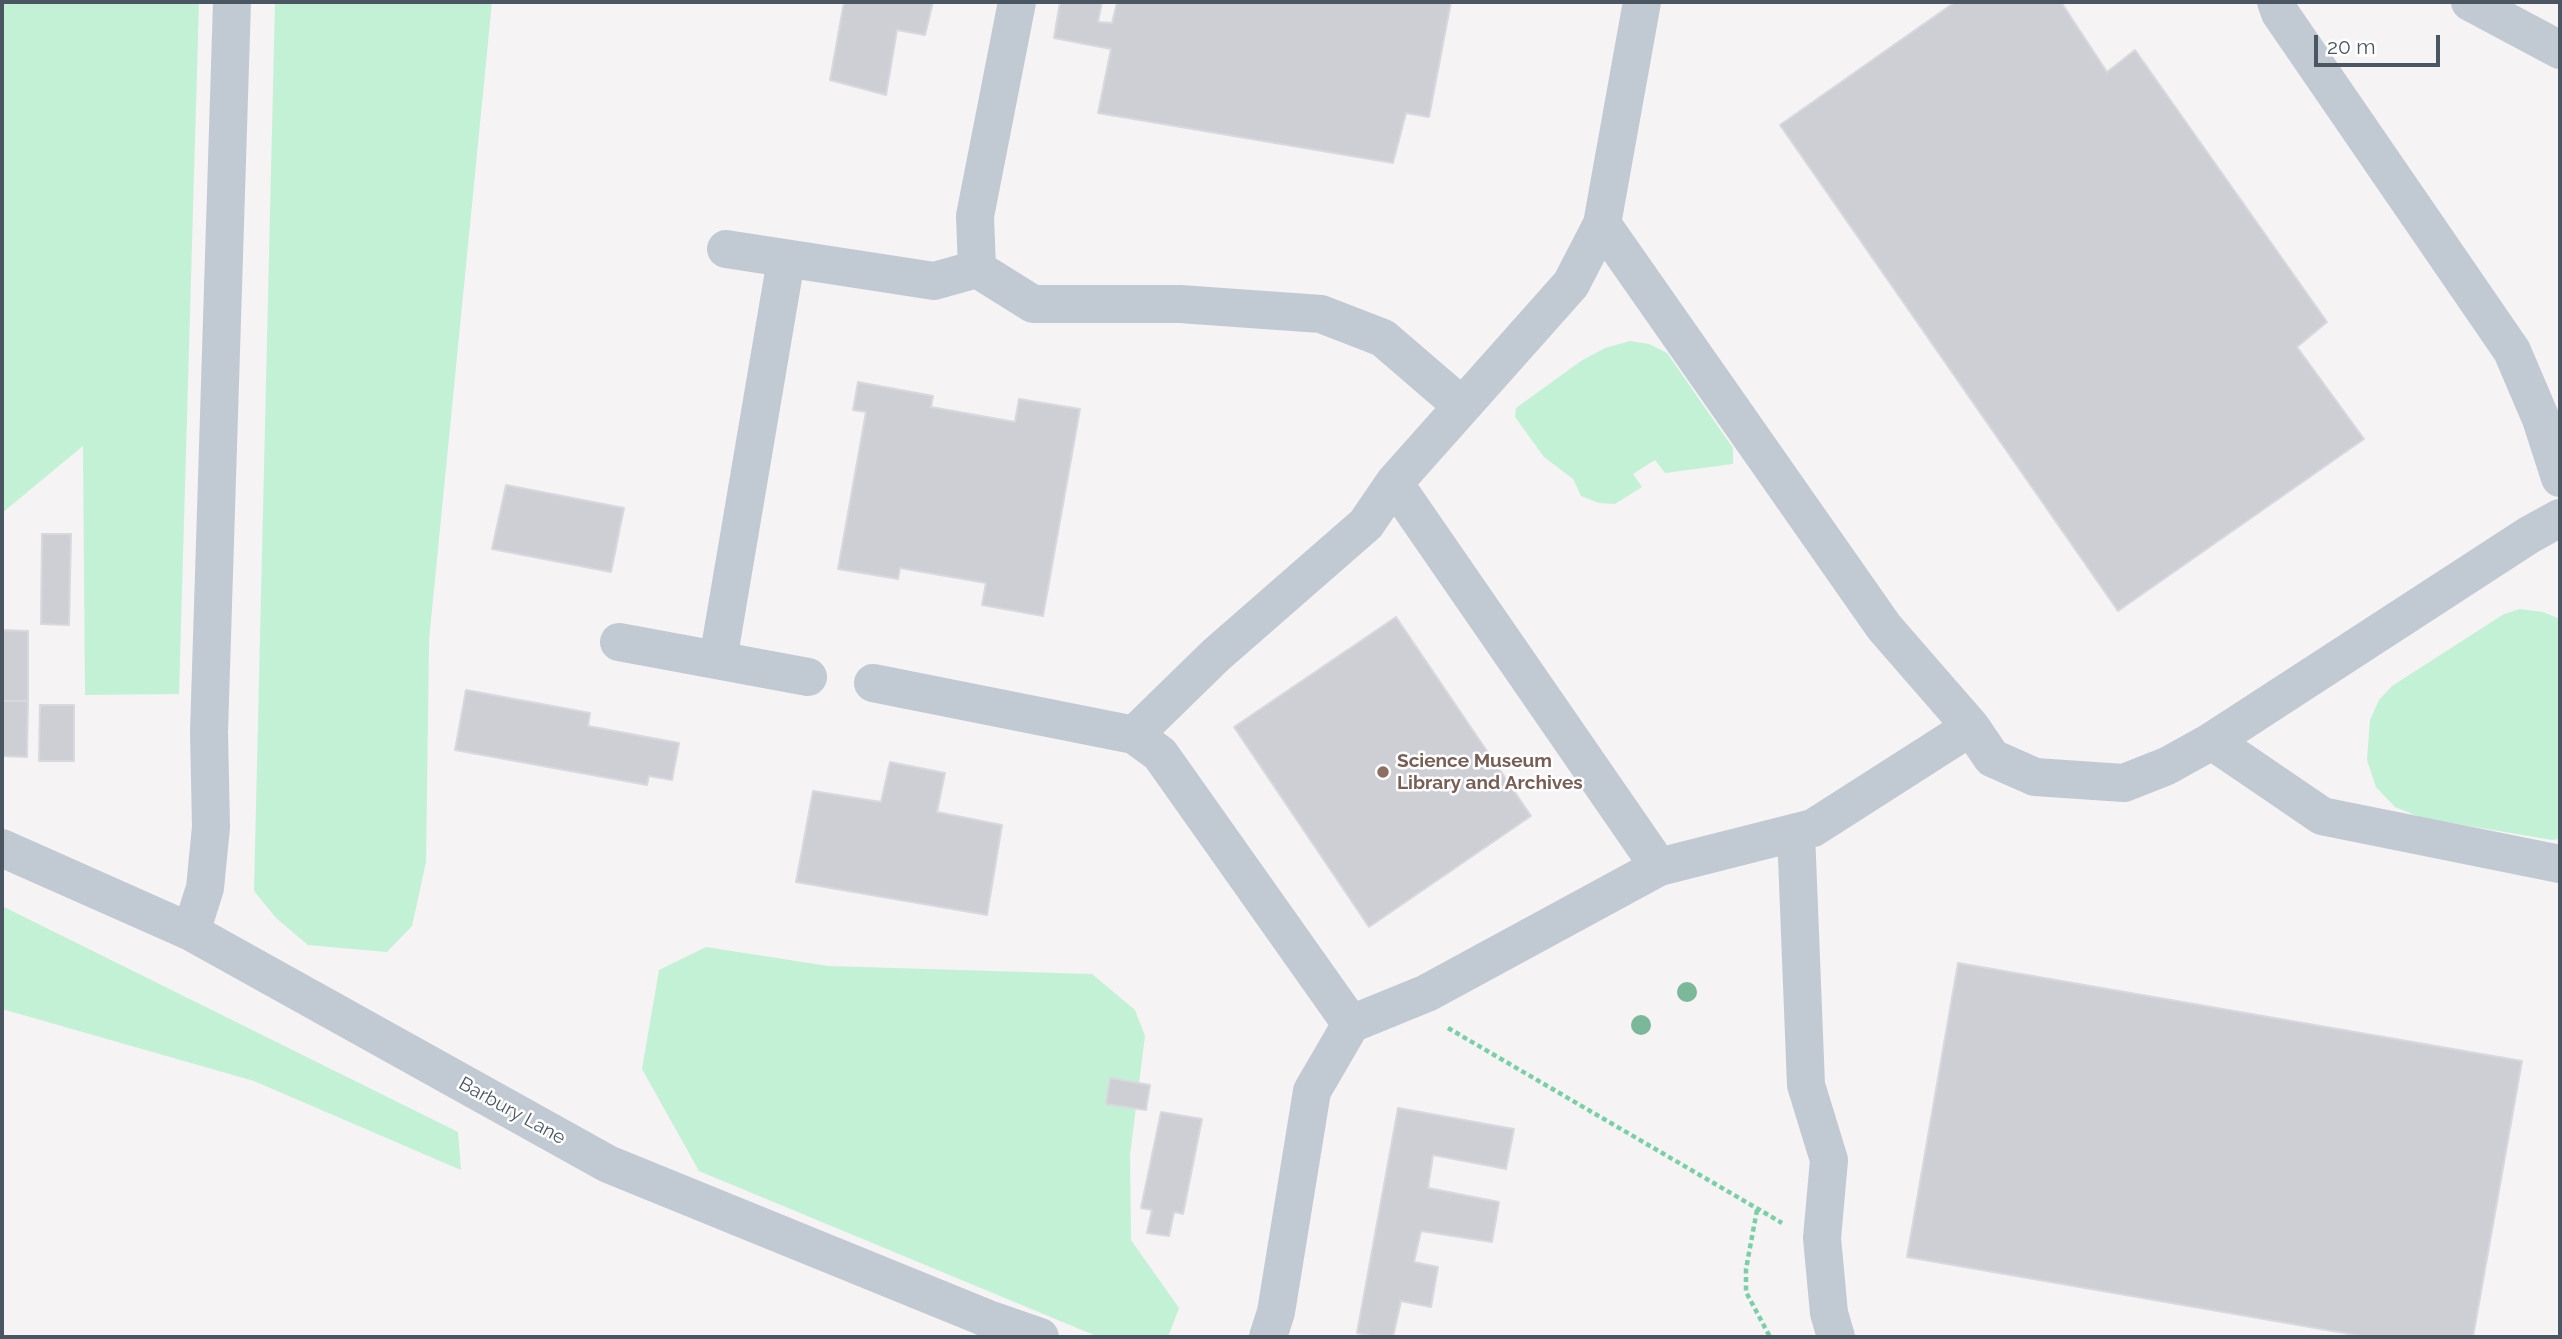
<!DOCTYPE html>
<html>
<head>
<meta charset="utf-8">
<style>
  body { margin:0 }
  #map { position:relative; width:2562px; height:1339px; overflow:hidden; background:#f5f3f3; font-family:Raleway,sans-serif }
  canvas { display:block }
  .frame { position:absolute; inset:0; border:4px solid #4a5661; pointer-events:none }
  .scale { position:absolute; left:2314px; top:35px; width:126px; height:32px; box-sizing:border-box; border:4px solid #4a5661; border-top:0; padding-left:9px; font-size:21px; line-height:24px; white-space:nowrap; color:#4a5661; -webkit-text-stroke:5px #fff; paint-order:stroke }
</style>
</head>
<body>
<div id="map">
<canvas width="2562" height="1339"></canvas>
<div class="frame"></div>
<div class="scale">20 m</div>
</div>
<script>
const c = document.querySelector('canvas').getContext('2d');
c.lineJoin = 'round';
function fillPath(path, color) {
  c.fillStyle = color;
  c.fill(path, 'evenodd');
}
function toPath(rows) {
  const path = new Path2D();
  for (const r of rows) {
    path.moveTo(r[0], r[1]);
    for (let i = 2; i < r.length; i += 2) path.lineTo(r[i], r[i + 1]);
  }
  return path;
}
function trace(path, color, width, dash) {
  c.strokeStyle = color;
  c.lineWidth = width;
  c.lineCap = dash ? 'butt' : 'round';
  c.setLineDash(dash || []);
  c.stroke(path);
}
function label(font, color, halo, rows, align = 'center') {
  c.font = font + ' Raleway,sans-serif';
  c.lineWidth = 5;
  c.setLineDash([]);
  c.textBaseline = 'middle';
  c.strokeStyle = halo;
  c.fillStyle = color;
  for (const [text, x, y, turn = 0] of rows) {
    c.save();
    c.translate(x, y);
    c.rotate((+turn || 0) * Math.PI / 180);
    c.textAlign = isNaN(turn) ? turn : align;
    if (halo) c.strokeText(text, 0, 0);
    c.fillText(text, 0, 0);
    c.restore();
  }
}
const green = toPath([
  [2,2,199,2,179,694,85,695,83,446,2,513],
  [275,2,492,2,429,640,426,862,412,926,387,952,308,945,276,918,254,891],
  [1630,341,1649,344,1667,353,1733,448,1733,464,1665,473,1655,460,1633,474,1642,487,1615,504,1599,503,1581,496,1573,479,1544,457,1515,417,1516,408,1581,361,1605,348],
  [2520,609,2543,612,2560,619,2560,839,2552,840,2422,818,2395,807,2376,787,2367,760,2370,720,2379,700,2392,686,2504,614],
  [2,906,458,1132,461,1170,254,1081,2,1009],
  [706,947,828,966,1092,974,1135,1010,1145,1036,1130,1155,1131,1240,1179,1308,1168,1337,1094,1335,699,1171,642,1069,659,970]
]);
const building = toPath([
  [844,2,933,2,925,35,897,30,886,95,830,80,844,2],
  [1060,2,1102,2,1098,22,1112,23,1117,2,1451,2,1429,117,1406,113,1393,163,1098,113,1111,49,1054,38,1060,2],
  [1955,2,2061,2,2107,72,2135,50,2327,322,2297,347,2364,439,2118,611,1780,125,1955,2],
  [858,382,933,396,931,407,1015,422,1019,399,1080,409,1043,616,982,605,986,583,900,568,898,579,838,569,866,412,853,410,858,382],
  [506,485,624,508,611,572,492,549,506,485],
  [42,534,71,534,69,625,41,624,42,534],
  [1396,617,1531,816,1369,927,1234,727,1396,617],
  [2,630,28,631,28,701,2,701,2,630],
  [466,690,590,713,588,726,679,743,672,780,649,776,647,785,455,750,466,690],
  [2,701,28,701,27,757,2,756,2,701],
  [40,705,74,705,74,761,39,761,40,705],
  [890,762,945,773,937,812,1002,825,987,915,796,882,813,791,881,802,890,762],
  [1958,963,2522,1061,2473,1337,2367,1337,1907,1257,1958,963],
  [1110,1078,1150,1085,1146,1110,1106,1104,1110,1078],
  [1398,1108,1514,1129,1506,1169,1433,1155,1428,1188,1499,1202,1492,1242,1421,1231,1414,1262,1438,1267,1431,1307,1401,1301,1393,1337,1376,1337,1357,1333,1398,1108],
  [1161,1112,1202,1119,1183,1214,1174,1212,1169,1236,1147,1233,1152,1210,1141,1208,1161,1112]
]);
const path = toPath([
  [1448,1028,1782,1223],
  [1757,1210,1746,1269,1746,1292,1770,1337]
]);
const minor = toPath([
  [1017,2,975,216,977,269,1033,304,1180,304,1321,314,1383,338,1462,406],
  [2276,2,2280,13,2512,351,2541,419,2560,478],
  [2470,2,2560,50],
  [1602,224,1884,627,1971,727],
  [726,249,934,281,977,269],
  [1394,483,1659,867],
  [619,642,808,677],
  [718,660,786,260],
  [873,683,1134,735,1160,754,1351,1024],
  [1134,735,1216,655,1366,524,1394,483,1571,284,1602,224,1642,2],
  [2212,741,2322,816,2560,864],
  [1796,832,1806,1085,1829,1160,1822,1238,1829,1313,1836,1337],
  [2,848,191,932,608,1164,991,1320,1040,1337],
  [191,932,205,888,211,827,209,732,232,2],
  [1268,1337,1276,1312,1312,1091,1351,1024,1427,993,1659,867,1813,828,1971,727,1992,758,2035,777,2124,783,2167,766,2212,741,2529,535,2560,518]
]);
const trees = [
  [1687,992],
  [1641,1025]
];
const markers = [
  [1383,772,7,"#8d6e63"]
];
const educationNames = [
  ["Science Museum",1397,761],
  ["Library and Archives",1397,783]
];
const streetNames = [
  ["Barbury Lane",512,1111,29]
];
fillPath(green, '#c3f1d5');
fillPath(building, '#cdcfd5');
trace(building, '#d7d9de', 2);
trace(path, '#7ad0a6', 4.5, [5, 3.5]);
trace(minor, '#c1cad2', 38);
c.fillStyle = '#7bb799';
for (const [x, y] of trees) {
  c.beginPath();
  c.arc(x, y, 10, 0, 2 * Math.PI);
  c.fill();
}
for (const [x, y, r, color] of markers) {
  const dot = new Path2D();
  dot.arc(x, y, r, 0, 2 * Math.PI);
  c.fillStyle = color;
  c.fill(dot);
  trace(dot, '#fff', 2.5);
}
label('bold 19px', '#785e54', '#fff', educationNames, 'left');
label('19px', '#4a5661', '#fff', streetNames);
</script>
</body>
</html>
